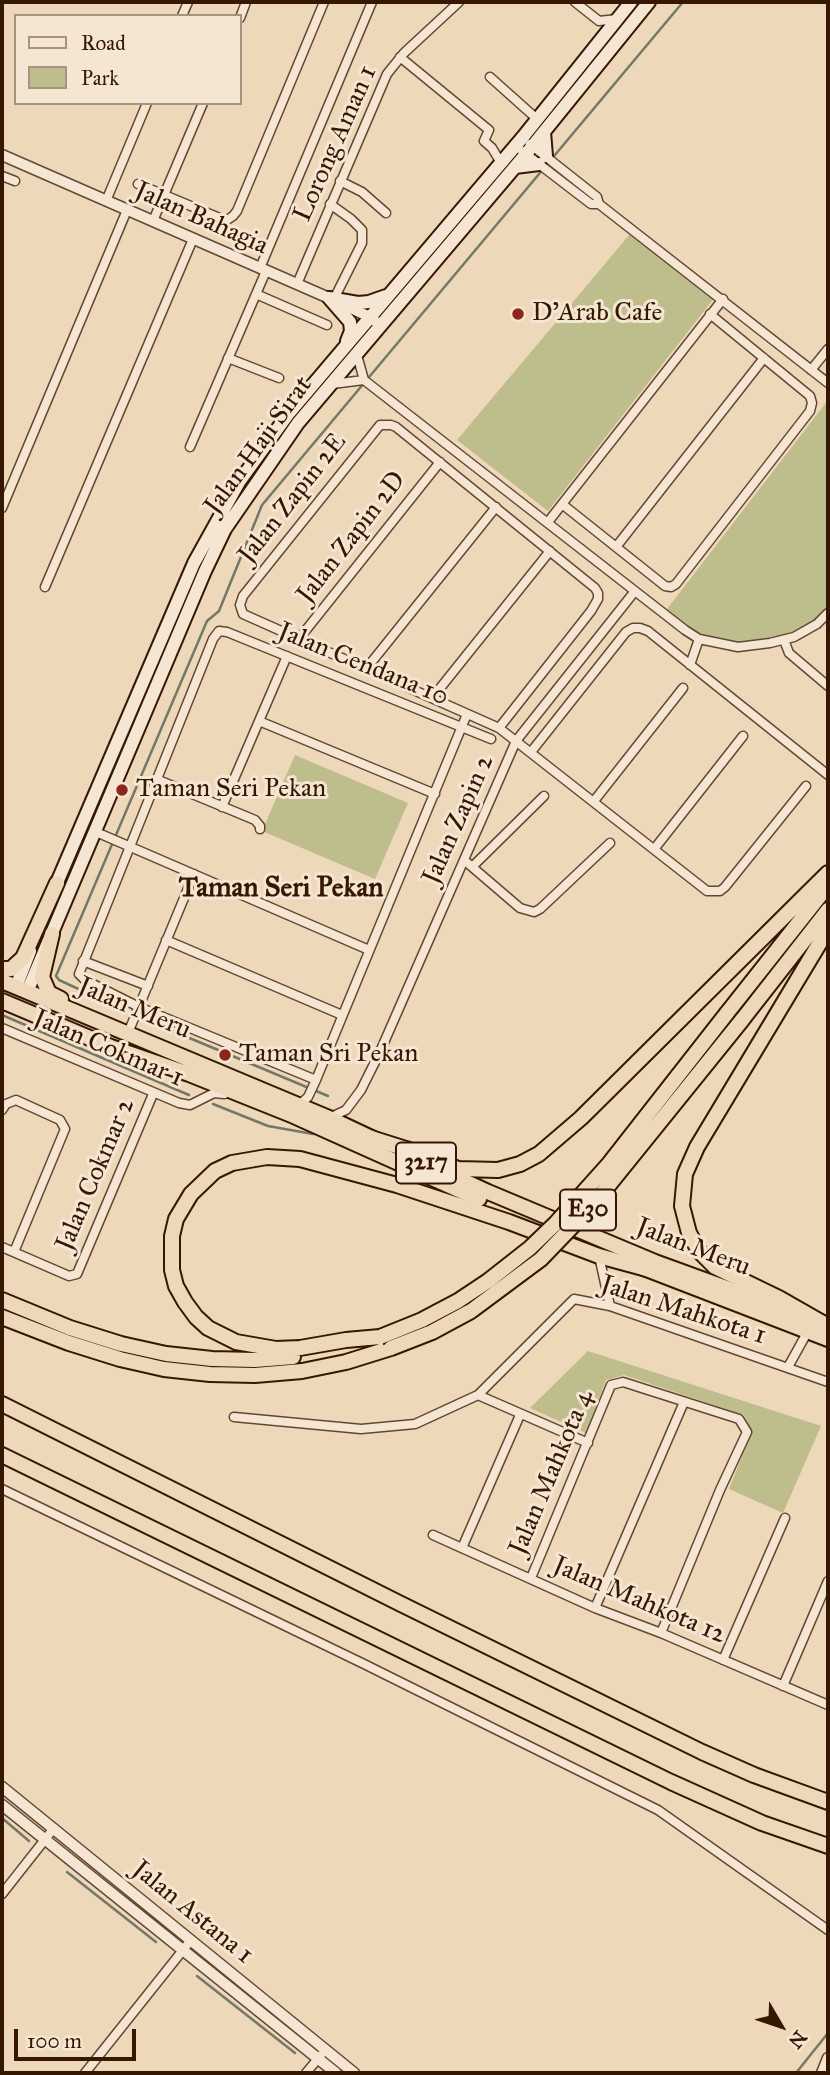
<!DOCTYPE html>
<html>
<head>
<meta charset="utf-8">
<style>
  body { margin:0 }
  #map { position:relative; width:830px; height:2075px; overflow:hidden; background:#eed8ba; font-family:"IM FELL Great Primer",serif }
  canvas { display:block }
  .frame { position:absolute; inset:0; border:4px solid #361702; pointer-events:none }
  .legend { position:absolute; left:14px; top:14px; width:228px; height:91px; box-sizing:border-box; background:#f4e6d2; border:2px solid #a8937f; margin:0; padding:9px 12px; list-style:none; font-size:21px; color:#361702 }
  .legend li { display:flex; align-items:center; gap:14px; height:35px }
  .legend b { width:35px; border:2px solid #a8937f }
  .north { position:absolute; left:746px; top:1991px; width:70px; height:70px; -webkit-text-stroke:5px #f4e6d2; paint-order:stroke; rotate:129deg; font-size:19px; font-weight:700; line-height:28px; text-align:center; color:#361702 }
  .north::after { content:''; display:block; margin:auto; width:24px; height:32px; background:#361702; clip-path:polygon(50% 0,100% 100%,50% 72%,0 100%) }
  .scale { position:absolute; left:14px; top:2029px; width:122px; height:32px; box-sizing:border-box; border:4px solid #361702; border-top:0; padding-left:9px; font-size:21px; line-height:24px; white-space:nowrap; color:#361702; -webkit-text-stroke:5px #f4e6d2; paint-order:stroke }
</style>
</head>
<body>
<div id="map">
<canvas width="830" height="2075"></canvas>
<div class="frame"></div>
<ul class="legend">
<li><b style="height:9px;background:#f4e6d2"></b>Road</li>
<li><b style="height:19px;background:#bebd8c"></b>Park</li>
</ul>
<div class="north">N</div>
<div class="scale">100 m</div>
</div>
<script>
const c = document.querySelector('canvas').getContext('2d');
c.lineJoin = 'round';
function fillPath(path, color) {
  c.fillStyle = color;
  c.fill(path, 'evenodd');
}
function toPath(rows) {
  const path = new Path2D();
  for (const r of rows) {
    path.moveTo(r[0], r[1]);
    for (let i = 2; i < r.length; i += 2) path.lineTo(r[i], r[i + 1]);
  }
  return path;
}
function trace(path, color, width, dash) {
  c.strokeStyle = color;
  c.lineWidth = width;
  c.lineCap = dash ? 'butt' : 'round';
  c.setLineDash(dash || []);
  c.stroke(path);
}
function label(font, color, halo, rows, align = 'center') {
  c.font = font + ' "IM FELL Great Primer",serif';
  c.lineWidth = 6;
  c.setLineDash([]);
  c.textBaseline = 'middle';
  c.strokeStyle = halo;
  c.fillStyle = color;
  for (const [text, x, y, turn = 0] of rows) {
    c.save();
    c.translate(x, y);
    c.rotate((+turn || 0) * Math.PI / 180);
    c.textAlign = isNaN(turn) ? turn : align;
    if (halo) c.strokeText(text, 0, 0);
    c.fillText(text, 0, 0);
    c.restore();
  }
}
const green = toPath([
  [630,234,715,297,548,511,457,440],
  [828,400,828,610,815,622,770,641,737,643,701,634,686,627,667,609],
  [295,755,408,803,375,879,262,831],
  [588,1351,821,1426,783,1513,729,1489,752,1431,744,1415,624,1375,606,1380,586,1433,530,1408]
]);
const stream = toPath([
  [124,1010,59,980,56,976,207,621,219,611,262,505,683,2],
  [2,1015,189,1095],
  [144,1019,328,1096],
  [213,1104,268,1126,313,1134],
  [2,1818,29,1841],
  [67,1872,156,1942],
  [197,1976,295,2053],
  [796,2073,828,2033]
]);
const minor = toPath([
  [575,2,599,21,617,19],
  [182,16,188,2],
  [240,18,246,2],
  [400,57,489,130,484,141,492,148,501,163],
  [490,77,537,119],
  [530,144,597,197,599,204,828,383],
  [522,151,591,204,599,204],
  [2,176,15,181],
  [340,181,362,192,386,213],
  [138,184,222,219,227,220,233,216,237,211,324,2],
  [106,201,147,103],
  [330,204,351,219,362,230,362,243,334,299],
  [153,221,203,103],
  [260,268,372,2],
  [297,284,387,74,404,53,459,2],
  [256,294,327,325],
  [357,355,364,380,685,630,699,639,738,647,770,643,794,637,817,624,828,613],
  [228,358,279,378],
  [811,370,828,349],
  [332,384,364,380],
  [190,447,266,271],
  [562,504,665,586,671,587,676,584,810,411,812,403,810,396,710,314],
  [2,508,127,210],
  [548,522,723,299],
  [616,547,764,358],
  [45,587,193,239],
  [298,640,440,462],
  [784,640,789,653,828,686],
  [690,665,699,639],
  [366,669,496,507],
  [433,697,550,551],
  [259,721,435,794],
  [499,728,591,611,598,599,598,593,595,588,396,427,391,425,380,425,243,596,240,605,243,614,499,728,707,891,720,891,725,887,806,786],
  [531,752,626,632,633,628,640,628,648,631,828,775],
  [156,779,255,820,260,826,260,829],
  [594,801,683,688],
  [222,807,287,656],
  [96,832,369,950],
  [655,848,743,736],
  [464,860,520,908,534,912,540,909,610,843],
  [472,867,544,796],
  [166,940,342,1015],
  [83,961,148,986],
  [2,1028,179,1103,190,1105,214,1093,224,1094],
  [128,1033,194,874],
  [316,1080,139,1007,85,980,79,974,213,639,219,631,227,632,491,739],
  [299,1105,308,1097,316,1080,467,714],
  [2,1110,6,1104,16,1100,60,1120,65,1129,14,1252],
  [329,1118,346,1110,361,1090,379,1054,516,741,635,591],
  [2,1247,69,1276,77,1274,153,1094],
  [599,1256,610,1306],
  [788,1367,808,1331],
  [478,1395,588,1443],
  [234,1417,361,1429,415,1424,478,1395,574,1299,610,1306,828,1382],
  [2,1489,364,1664,658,1810,828,1930],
  [433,1535,595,1608,661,1633,828,1705],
  [462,1548,520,1415],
  [531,1578,611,1385,623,1382,739,1419,747,1432,720,1490,661,1633],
  [595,1608,684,1402],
  [723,1660,785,1518],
  [783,1686,828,1581],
  [2,1894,54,1828],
  [85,2073,191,1940],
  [306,2073,321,2055]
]);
const tertiary = toPath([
  [2,155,329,298,370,317,381,326],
  [2,1787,354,2073],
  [2,1805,336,2073],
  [822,2073,828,2058]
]);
const secondary = toPath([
  [544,132,546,156],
  [515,167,539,164],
  [329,298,358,303,369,302,386,296],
  [329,298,350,322,351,331,347,341],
  [53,892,194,563,239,482,289,413,523,137,631,2],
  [16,987,30,951],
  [27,992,205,571,225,529,298,423,526,154,649,2]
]);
const trunk = toPath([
  [52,934,42,977,49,993,61,999],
  [2,969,11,969,23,958,57,883],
  [2,981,329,1118,380,1142],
  [2,1001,111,1047,189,1074,294,1116,479,1199],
  [421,1161,488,1192,655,1262,828,1325],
  [636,1265,828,1339]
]);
const motorway = toPath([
  [727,1013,826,888],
  [742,1020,828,910],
  [371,1138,406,1149,458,1169,498,1170,520,1164,539,1154,581,1118,828,873],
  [2,1300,70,1328,121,1344,166,1354,212,1359,255,1360,293,1357],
  [2,1317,69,1343,120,1359,164,1369,210,1374,255,1375,302,1371,346,1362,391,1348],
  [821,1322,779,1298,715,1267,699,1251,689,1233,682,1206,685,1174,697,1147,828,929],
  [380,1337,346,1340,300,1348,276,1349,236,1342,208,1328,196,1317,185,1302,176,1286,172,1270,172,1236,176,1219,191,1194,215,1171,232,1163,267,1157,300,1159,397,1185,509,1222,599,1256,647,1269],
  [2,1404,401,1604,702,1752,754,1775,828,1802],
  [2,1455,671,1782,762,1823,828,1846]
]);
const motorwayBridge = toPath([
  [380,1337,422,1320,458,1301,488,1281,530,1248,556,1223,608,1165,727,1013],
  [391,1348,432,1332,471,1311,541,1259,591,1207,742,1020]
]);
const markers = [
  [518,314,7,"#8f2418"],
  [122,790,7,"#8f2418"],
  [225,1055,7,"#8f2418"]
];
const shields = [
  [426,1163,60],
  [588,1210,56]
];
const shieldNames = [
  ["3217",426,1163],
  ["E30",588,1210]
];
const streetNames = [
  ["Lorong Aman 1",336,144,-66],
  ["Jalan Bahagia",201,219,24],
  ["Jalan Haji Sirat",259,446,-54],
  ["Jalan Zapin 2E",293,499,-52],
  ["Jalan Zapin 2D",352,538,-52],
  ["Jalan Cendana 10",363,665,22],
  ["Jalan Zapin 2",459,820,-66],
  ["Jalan Meru",134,1009,23],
  ["Jalan Cokmar 1",108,1049,23],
  ["Jalan Cokmar 2",96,1175,-67],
  ["Jalan Meru",693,1248,21],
  ["Jalan Mahkota 1",683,1311,18],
  ["Jalan Mahkota 4",552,1473,-67],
  ["Jalan Mahkota 12",639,1601,23],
  ["Jalan Astana 1",192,1913,39]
];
const poiNames = [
  ["D'Arab Cafe",532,314],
  ["Taman Seri Pekan",136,790],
  ["Taman Sri Pekan",239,1055]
];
const neighbourhoodNames = [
  ["Taman Seri Pekan",281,889]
];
fillPath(green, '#bebd8c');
trace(stream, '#717969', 2.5);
trace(minor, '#644730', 11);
trace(tertiary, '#644730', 13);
trace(secondary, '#361702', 16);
trace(trunk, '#361702', 18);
trace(motorway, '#361702', 18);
trace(minor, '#f4e6d2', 8);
trace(tertiary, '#f4e6d2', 10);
trace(secondary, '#f4e6d2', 12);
trace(trunk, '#eed8ba', 14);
trace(motorway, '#eed8ba', 14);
trace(motorwayBridge, '#361702', 18, []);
trace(motorwayBridge, '#eed8ba', 14);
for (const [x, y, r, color] of markers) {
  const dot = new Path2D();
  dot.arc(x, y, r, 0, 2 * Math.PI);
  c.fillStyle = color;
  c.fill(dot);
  trace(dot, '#f4e6d2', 2.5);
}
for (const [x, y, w] of shields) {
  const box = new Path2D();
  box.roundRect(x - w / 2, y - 20.5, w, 41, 5);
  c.fillStyle = '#f4e6d2';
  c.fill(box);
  trace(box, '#361702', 2);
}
label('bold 24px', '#361702', null, shieldNames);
label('26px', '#361702', '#f4e6d2', streetNames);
label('26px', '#361702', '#f4e6d2', poiNames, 'left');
label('bold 28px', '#361702', '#f4e6d2', neighbourhoodNames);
</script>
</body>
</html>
